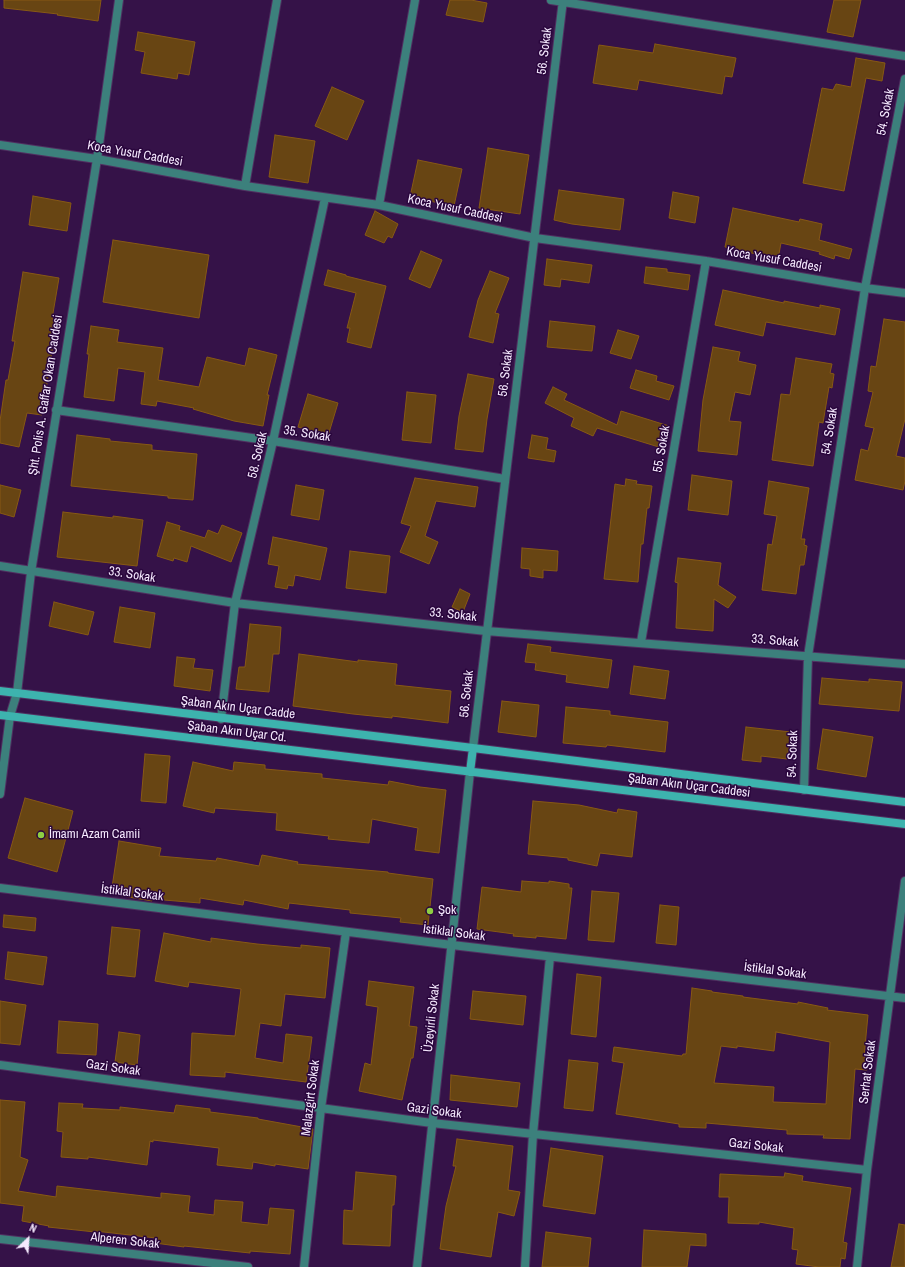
<!DOCTYPE html>
<html>
<head>
<meta charset="utf-8">
<style>
  body { margin:0 }
  #map { position:relative; width:905px; height:1267px; overflow:hidden; background:#351248; font-family:"Archivo Narrow",sans-serif }
  canvas { display:block }
  .north { position:absolute; left:8px; top:1219px; width:40px; height:40px; -webkit-text-stroke:3px #2a063d; paint-order:stroke; rotate:25deg; font-size:11px; font-weight:700; line-height:16px; text-align:center; color:#f4e8fd }
  .north::after { content:''; display:block; margin:auto; width:14px; height:18px; background:#f4e8fd; clip-path:polygon(50% 0,100% 100%,50% 72%,0 100%) }
</style>
</head>
<body>
<div id="map">
<canvas width="905" height="1267"></canvas>
<div class="north">N</div>
</div>
<script>
const c = document.querySelector('canvas').getContext('2d');
c.lineJoin = 'round';
function fillPath(path, color) {
  c.fillStyle = color;
  c.fill(path, 'evenodd');
}
function toPath(rows) {
  const path = new Path2D();
  for (const r of rows) {
    path.moveTo(r[0], r[1]);
    for (let i = 2; i < r.length; i += 2) path.lineTo(r[i], r[i + 1]);
  }
  return path;
}
function trace(path, color, width, dash) {
  c.strokeStyle = color;
  c.lineWidth = width;
  c.lineCap = dash ? 'butt' : 'round';
  c.setLineDash(dash || []);
  c.stroke(path);
}
function label(font, color, halo, rows, align = 'center') {
  c.font = font + ' "Archivo Narrow",sans-serif';
  c.lineWidth = 3;
  c.setLineDash([]);
  c.textBaseline = 'middle';
  c.strokeStyle = halo;
  c.fillStyle = color;
  for (const [text, x, y, turn = 0] of rows) {
    c.save();
    c.translate(x, y);
    c.rotate((+turn || 0) * Math.PI / 180);
    c.textAlign = isNaN(turn) ? turn : align;
    if (halo) c.strokeText(text, 0, 0);
    c.fillText(text, 0, 0);
    c.restore();
  }
}
const building = toPath([
  [4,0,101,0,98,21,57,15,58,14,4,8,4,0],
  [450,0,471,0,487,3,483,22,446,15,450,0],
  [834,0,861,0,853,37,827,32,834,0],
  [138,32,195,42,189,75,178,73,177,79,141,73,145,52,135,50,138,32],
  [655,44,736,58,732,77,725,76,722,94,639,80,637,90,593,83,599,45,653,53,655,44],
  [856,58,885,63,882,81,866,78,844,191,803,183,822,88,833,90,836,84,851,87,856,58],
  [332,87,364,101,347,140,315,126,332,87],
  [275,135,315,141,308,183,269,177,275,135],
  [488,148,529,155,520,214,479,208,488,148],
  [418,160,462,169,454,206,410,197,418,160],
  [559,190,624,199,620,230,572,224,554,220,559,190],
  [673,192,699,197,695,223,669,218,673,192],
  [33,196,71,203,67,231,29,225,33,196],
  [733,208,799,222,800,219,822,224,819,240,852,249,849,259,835,255,834,259,819,254,820,252,781,243,778,259,725,247,733,208],
  [375,211,398,224,392,238,388,236,384,243,365,235,375,211],
  [113,240,209,255,199,318,103,302,113,240],
  [421,251,442,260,430,288,409,279,421,251],
  [547,259,592,265,589,283,561,279,560,287,544,285,547,259],
  [646,267,667,269,667,272,690,275,688,290,644,283,646,267],
  [328,270,346,275,346,276,386,286,371,348,347,342,350,328,347,328,356,293,324,285,328,270],
  [490,271,509,278,495,313,499,314,493,343,469,337,478,300,490,271],
  [23,272,59,278,52,319,57,319,42,415,27,413,19,447,0,443,0,421,6,380,8,380,15,341,12,341,23,272],
  [723,290,784,303,784,301,820,308,820,305,840,309,835,335,766,322,763,336,715,325,723,290],
  [884,319,905,322,905,419,896,456,905,458,905,481,903,490,855,480,861,449,868,451,874,428,865,426,873,392,868,391,871,366,876,367,884,319],
  [550,321,595,326,592,351,547,347,550,321],
  [91,326,119,330,117,342,163,348,158,380,199,387,207,357,245,366,249,348,277,355,267,395,269,395,263,426,234,421,193,409,194,408,157,401,156,406,141,404,145,372,118,368,114,401,84,397,89,354,87,354,91,326],
  [618,330,639,336,631,359,610,353,618,330],
  [713,347,740,352,738,361,756,365,750,395,735,392,729,421,741,422,737,455,698,451,703,400,713,347],
  [796,358,832,364,830,373,834,374,832,388,829,387,823,423,819,422,813,466,772,460,781,394,790,395,796,358],
  [636,370,657,376,656,381,674,386,669,400,630,388,636,370],
  [468,374,494,379,487,419,483,452,455,449,459,416,468,374],
  [553,387,567,394,564,400,617,425,621,411,669,426,662,448,597,428,593,436,571,426,574,418,545,403,553,387],
  [407,392,436,395,431,443,402,440,407,392],
  [308,394,338,403,328,436,298,427,308,394],
  [77,435,110,439,110,441,152,445,152,450,197,454,193,500,168,498,168,496,71,486,77,435],
  [532,435,548,438,546,449,556,451,554,462,528,458,532,435],
  [692,475,732,481,728,515,688,510,692,475],
  [415,478,478,487,475,507,436,501,425,536,438,542,429,564,400,552,411,526,401,523,415,478],
  [626,479,637,481,636,484,652,486,649,508,647,508,643,544,641,544,638,582,604,579,615,484,625,486,626,479],
  [769,481,809,488,801,539,805,539,804,545,807,546,804,565,800,565,796,594,762,590,768,544,772,545,777,516,764,514,769,481],
  [0,485,21,490,14,517,0,513,0,485],
  [296,485,324,490,319,520,291,515,296,485],
  [63,512,113,518,113,516,143,520,137,566,57,557,63,512],
  [167,522,180,526,179,530,205,538,208,530,218,534,222,525,242,533,231,562,191,546,187,562,174,558,173,561,157,556,167,522],
  [273,537,327,548,320,580,295,575,293,586,288,585,287,589,275,587,279,566,268,564,273,537],
  [522,548,558,551,557,571,543,570,543,578,530,576,530,569,521,568,522,548],
  [350,551,390,556,386,593,346,588,350,551],
  [678,558,721,563,718,585,736,597,728,608,714,599,713,631,676,628,678,583,675,582,678,558],
  [460,589,470,594,463,612,452,607,460,589],
  [54,602,94,612,88,635,49,626,54,602],
  [120,607,155,613,150,648,114,642,120,607],
  [250,624,281,627,279,654,273,654,269,692,236,689,239,667,245,667,250,624],
  [528,644,551,647,550,652,612,660,608,688,566,682,567,675,535,670,536,663,525,662,528,644],
  [299,654,358,662,358,660,397,664,395,685,451,691,448,723,392,716,392,718,353,714,293,706,299,654],
  [177,657,195,659,193,668,213,670,210,691,174,686,177,657],
  [634,666,669,671,665,699,630,694,634,666],
  [822,678,869,682,869,679,902,682,899,711,819,704,822,678],
  [502,701,539,705,536,737,498,732,502,701],
  [566,707,610,711,610,715,668,722,665,752,607,745,606,747,563,743,566,707],
  [746,727,791,732,787,759,761,756,761,762,742,760,746,727],
  [823,729,873,737,866,777,817,769,823,729],
  [145,754,170,756,166,803,141,801,145,754],
  [193,762,233,771,234,762,265,765,265,769,322,774,322,778,388,785,389,781,420,787,446,790,439,853,415,850,418,828,372,819,369,843,328,839,329,836,276,830,277,813,215,808,214,813,183,806,193,762],
  [25,798,73,811,57,872,8,858,25,798],
  [533,801,579,805,617,813,618,809,637,812,632,857,600,853,597,866,568,860,568,858,528,854,533,801],
  [119,841,161,848,159,856,216,861,217,858,259,866,262,855,298,862,297,864,388,872,388,873,433,879,428,925,400,922,401,918,350,913,350,910,289,903,288,909,244,900,243,905,200,898,200,903,152,899,152,901,111,894,119,841],
  [522,881,549,883,549,881,569,884,569,888,572,888,566,939,536,936,536,938,513,936,514,934,477,929,482,887,521,892,522,881],
  [592,891,619,893,614,942,588,940,592,891],
  [660,905,679,907,676,945,656,943,660,905],
  [4,915,36,918,35,931,3,927,4,915],
  [112,927,140,930,135,977,107,974,112,927],
  [164,933,211,942,211,938,257,944,301,948,301,945,330,948,325,998,285,994,281,1026,260,1023,255,1058,283,1063,286,1034,312,1037,306,1082,225,1072,225,1077,190,1075,192,1033,235,1036,241,989,189,982,188,987,155,981,164,933],
  [8,952,47,957,43,985,5,979,8,952],
  [577,974,601,977,596,1037,571,1034,577,974],
  [369,981,414,987,409,1026,417,1027,413,1058,411,1058,402,1100,359,1091,365,1063,371,1065,378,1007,366,1005,369,981],
  [692,988,712,991,712,992,743,996,743,997,798,1004,798,1002,828,1008,827,1010,868,1015,864,1057,868,1057,867,1070,855,1069,850,1139,823,1138,824,1135,787,1134,787,1130,706,1123,706,1128,679,1127,679,1124,616,1114,624,1063,612,1061,614,1047,682,1056,683,1054,686,1054,692,988],
  [776,1032,830,1042,826,1104,773,1102,774,1087,714,1083,721,1046,737,1048,737,1046,774,1051,776,1032],
  [473,991,526,996,523,1025,470,1019,473,991],
  [0,1001,26,1005,20,1045,0,1043,0,1001],
  [59,1021,98,1024,96,1055,57,1053,59,1021],
  [119,1032,140,1035,137,1065,115,1062,119,1032],
  [569,1060,598,1063,593,1111,564,1108,569,1060],
  [451,1075,520,1083,517,1107,450,1100,451,1075],
  [0,1100,25,1102,20,1157,28,1160,18,1191,56,1197,57,1186,161,1198,161,1193,190,1196,188,1212,214,1215,215,1200,243,1202,241,1222,268,1225,270,1208,294,1210,290,1254,250,1251,250,1253,184,1246,184,1247,155,1243,156,1238,95,1231,95,1232,48,1227,49,1226,22,1221,24,1206,0,1203,0,1100],
  [59,1103,83,1104,82,1108,120,1110,120,1107,174,1113,176,1105,210,1109,210,1112,258,1118,258,1119,313,1129,308,1169,275,1164,275,1166,253,1162,252,1169,217,1165,219,1148,153,1140,153,1142,150,1141,147,1165,88,1157,88,1159,61,1157,63,1132,57,1131,59,1103],
  [457,1139,513,1146,508,1190,520,1192,514,1216,498,1212,491,1257,440,1249,446,1206,456,1166,453,1166,457,1139],
  [551,1148,603,1156,595,1214,543,1206,551,1148],
  [356,1172,396,1176,394,1205,392,1205,390,1246,343,1244,344,1210,353,1211,356,1172],
  [785,1173,803,1176,802,1181,851,1188,843,1242,847,1243,845,1259,841,1258,840,1267,819,1267,796,1264,798,1250,792,1249,794,1228,759,1222,759,1224,728,1223,729,1197,719,1197,720,1174,784,1177,785,1173],
  [899,1224,905,1225,905,1267,891,1267,899,1224],
  [644,1230,706,1234,706,1246,690,1245,687,1267,642,1267,644,1230],
  [546,1232,591,1238,588,1267,542,1267,546,1232]
]);
const minor = toPath([
  [551,0,905,56],
  [0,145,97,159,245,186,379,205,535,238,706,261,865,288,905,293],
  [245,186,277,0],
  [379,205,415,0],
  [56,410,273,441,505,479],
  [0,566,235,603,486,631,905,664],
  [641,642,706,261],
  [221,719,235,603,273,441,325,198],
  [473,748,563,0],
  [804,790,808,656,865,288,905,79],
  [0,794,10,716,17,693,31,572,97,159,119,0],
  [0,888,452,945,905,998],
  [0,1065,432,1123,867,1170],
  [0,1239,248,1267],
  [304,1267,321,1108,346,932],
  [417,1267,470,772],
  [525,1267,533,1134,550,957],
  [857,1267,867,1170,905,881]
]);
const secondary = toPath([
  [0,691,473,748,905,802],
  [0,715,905,824],
  [470,772,473,748]
]);
const markers = [
  [41,835,4,"#8ece43"],
  [430,911,4,"#8ece43"]
];
const streetNames = [
  ["56. Sokak",545,51,-83],
  ["54. Sokak",886,112,-79],
  ["Koca Yusuf Caddesi",135,154,10],
  ["Koca Yusuf Caddesi",455,209,12],
  ["Koca Yusuf Caddesi",774,260,10],
  ["56. Sokak",506,373,-83],
  ["Şht. Polis A. Gaffar Okan Caddesi",46,395,-81],
  ["54. Sokak",830,431,-81],
  ["35. Sokak",307,434,9],
  ["55. Sokak",662,449,-80],
  ["58. Sokak",258,455,-77],
  ["33. Sokak",132,575,9],
  ["33. Sokak",453,615,6],
  ["33. Sokak",775,641,5],
  ["56. Sokak",467,694,-84],
  ["Şaban Akın Uçar Cadde",238,708,7],
  ["Şaban Akın Uçar Cd.",237,732,7],
  ["54. Sokak",793,754,-88],
  ["Şaban Akın Uçar Caddesi",689,786,7],
  ["İstiklal Sokak",132,893,7],
  ["İstiklal Sokak",454,933,7],
  ["İstiklal Sokak",775,971,7],
  ["Üzeyirli Sokak",432,1018,-84],
  ["Gazi Sokak",113,1068,8],
  ["Serhat Sokak",868,1072,-83],
  ["Malazgirt Sokak",311,1098,-83],
  ["Gazi Sokak",434,1111,7],
  ["Gazi Sokak",756,1146,6],
  ["Alperen Sokak",125,1241,6]
];
const poiNames = [
  ["İmamı Azam Camii",49,835],
  ["Şok",438,911]
];
fillPath(building, '#684513');
trace(building, '#875914', 1);
trace(minor, '#503061', 10);
trace(secondary, '#503061', 10);
trace(minor, '#3c807c', 8);
trace(secondary, '#3db3ae', 8);
for (const [x, y, r, color] of markers) {
  const dot = new Path2D();
  dot.arc(x, y, r, 0, 2 * Math.PI);
  c.fillStyle = color;
  c.fill(dot);
  trace(dot, '#2a063d', 1.5);
}
label('13px', '#f4e8fd', '#2a063d', streetNames);
label('13px', '#f4e8fd', '#2a063d', poiNames, 'left');
</script>
</body>
</html>
